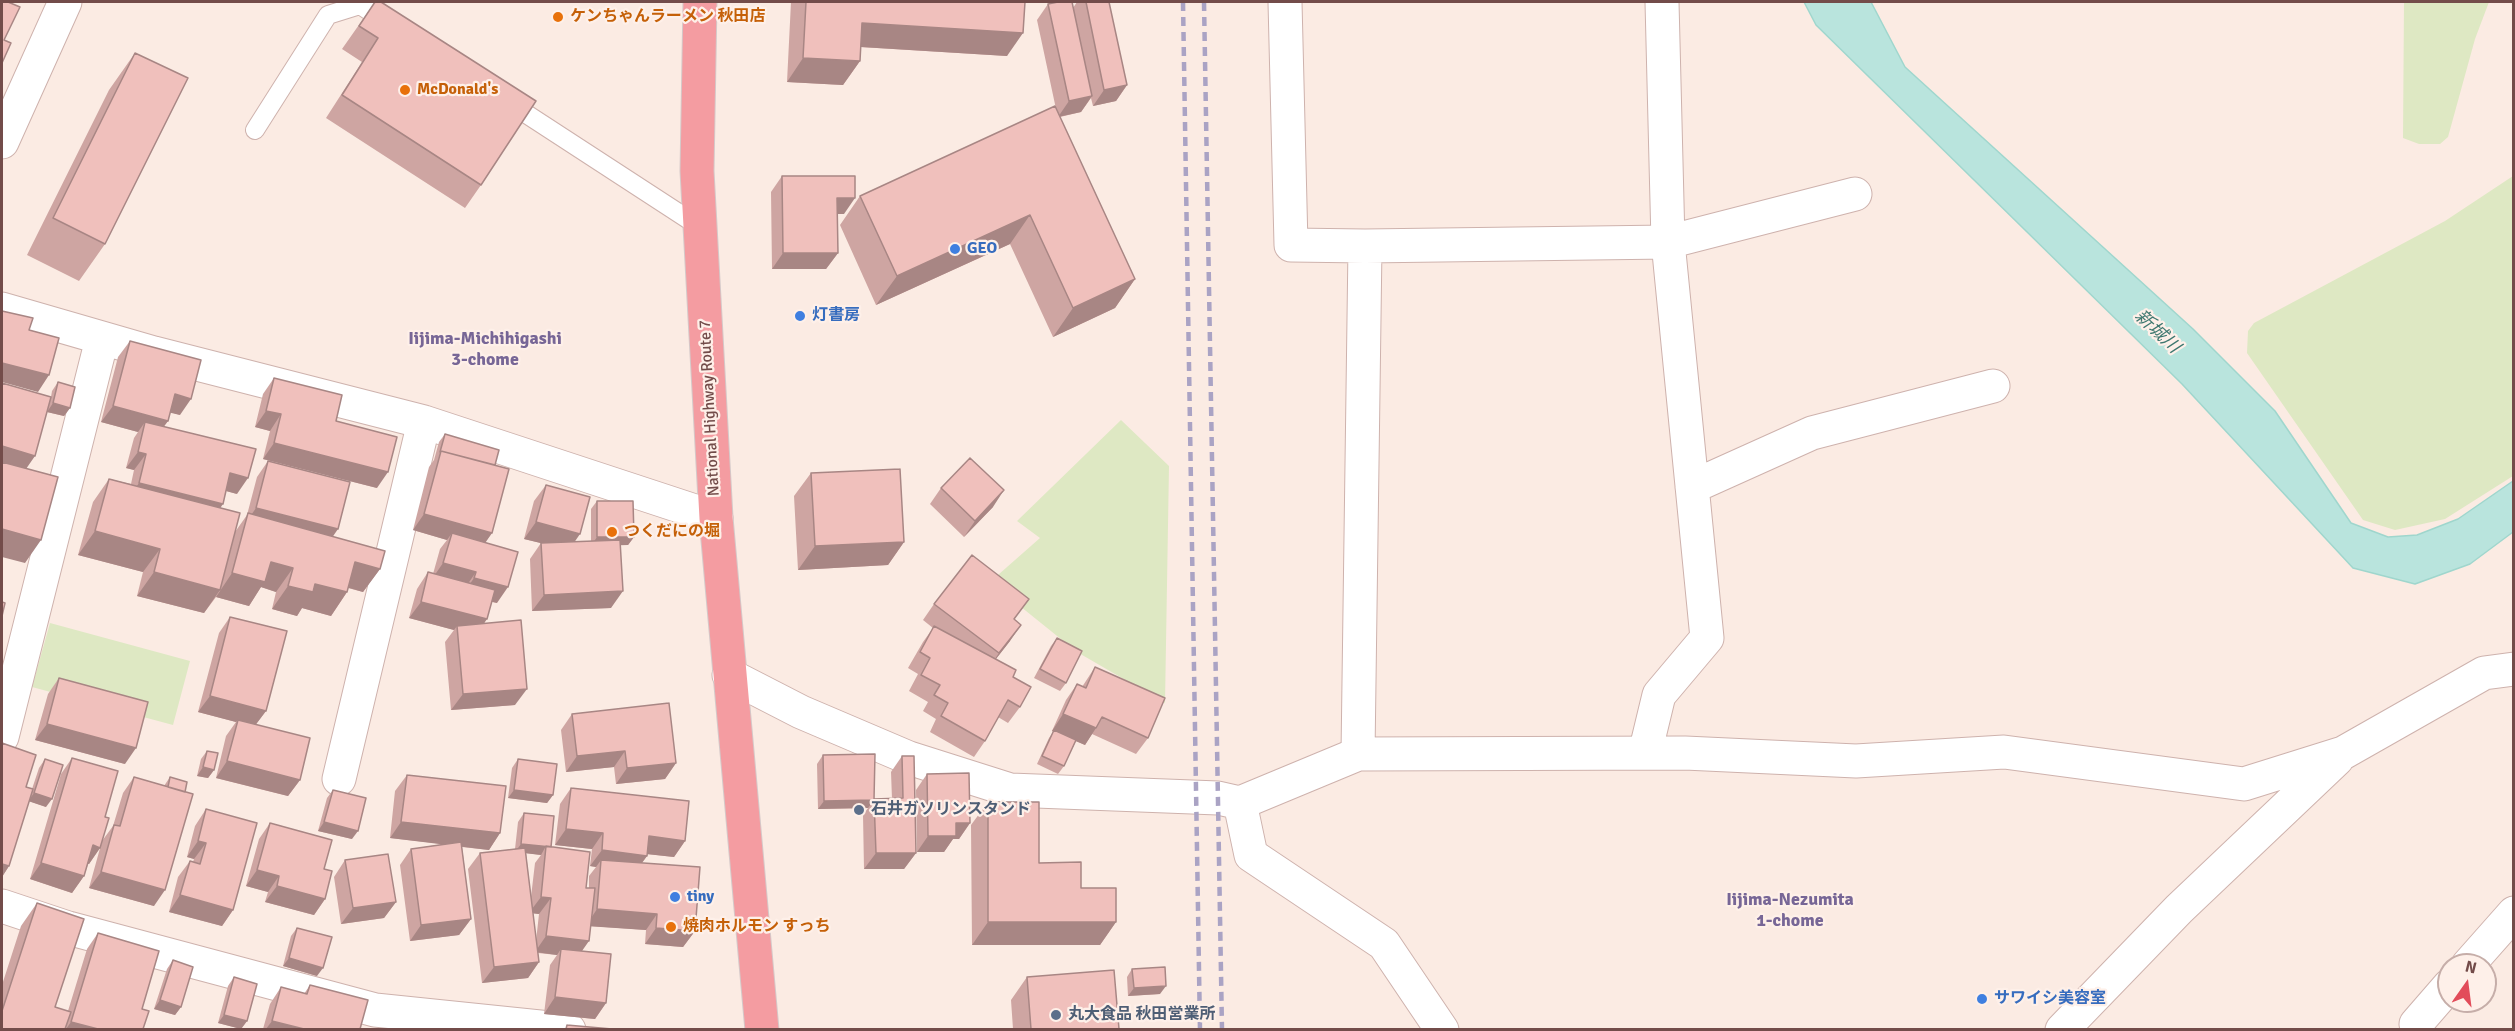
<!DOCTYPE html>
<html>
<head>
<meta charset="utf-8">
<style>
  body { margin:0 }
  #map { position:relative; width:2515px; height:1031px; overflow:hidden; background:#fbebe3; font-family:Signika,sans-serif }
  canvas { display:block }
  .frame { position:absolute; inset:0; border:3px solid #734c4a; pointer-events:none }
  .north { position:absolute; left:2437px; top:953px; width:60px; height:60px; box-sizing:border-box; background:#fef0e9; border:2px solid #c6aea9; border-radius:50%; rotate:14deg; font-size:16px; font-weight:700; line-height:24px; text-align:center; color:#734c4a }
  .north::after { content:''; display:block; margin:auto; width:21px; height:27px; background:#e24c5a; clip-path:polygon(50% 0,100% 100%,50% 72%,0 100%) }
</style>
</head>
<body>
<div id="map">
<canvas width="2515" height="1031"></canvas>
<div class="frame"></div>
<div class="north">N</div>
</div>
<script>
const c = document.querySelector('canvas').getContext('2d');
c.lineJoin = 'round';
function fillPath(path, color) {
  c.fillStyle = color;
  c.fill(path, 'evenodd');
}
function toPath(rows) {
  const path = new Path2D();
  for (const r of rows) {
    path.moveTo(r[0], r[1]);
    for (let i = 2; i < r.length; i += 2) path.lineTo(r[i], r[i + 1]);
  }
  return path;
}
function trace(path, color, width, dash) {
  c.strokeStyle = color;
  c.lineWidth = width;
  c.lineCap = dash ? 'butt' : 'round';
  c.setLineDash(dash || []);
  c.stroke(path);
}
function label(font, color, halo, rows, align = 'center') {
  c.font = font + ' Signika,"Noto Sans JP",sans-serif';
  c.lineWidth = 4.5;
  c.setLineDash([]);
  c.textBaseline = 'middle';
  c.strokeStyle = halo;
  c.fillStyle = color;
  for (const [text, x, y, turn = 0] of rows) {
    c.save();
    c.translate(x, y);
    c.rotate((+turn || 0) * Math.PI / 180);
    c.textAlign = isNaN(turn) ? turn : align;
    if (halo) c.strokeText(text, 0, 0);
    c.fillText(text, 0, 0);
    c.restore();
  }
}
const green = toPath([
  [2404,2,2489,2,2475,39,2448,137,2440,144,2419,144,2403,138],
  [2513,176,2513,476,2445,519,2395,530,2363,520,2247,353,2248,331,2254,323,2445,221],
  [1121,420,1169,466,1165,703,1077,652,990,582,1040,538,1017,521],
  [50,623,190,661,173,725,32,687]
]);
const water = toPath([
  [1804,2,1871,2,1905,67,2193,329,2275,411,2351,523,2388,537,2417,535,2458,519,2513,481,2513,532,2470,564,2415,584,2353,568,2182,384,1816,25,1804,2]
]);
const lane = toPath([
  [508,102,700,227],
  [255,130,328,15,360,5,389,24]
]);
const street = toPath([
  [1285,2,1291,245,1365,246],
  [2,142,65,2],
  [2,309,154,353,424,422,716,518],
  [1692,487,1812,433,1993,386],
  [729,675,801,712,909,758,1010,790,1218,798,1240,803,1358,754,1685,753,1856,761,2004,752,2244,784,2343,753,2484,673,2514,669],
  [2,737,102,339],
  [1645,753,1659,695,1707,638,1668,242,1662,2],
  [1358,754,1365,246,1668,242,1855,194],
  [339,779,424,422],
  [1240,803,1251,855,1384,944,1442,1030],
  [2,906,68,928,375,1010,569,1030],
  [2468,965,2514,913],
  [2416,1024,2449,986],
  [2062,1030,2179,909,2337,759]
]);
const highway = toPath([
  [700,2,697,171,716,518,762,1030]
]);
const rail = toPath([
  [1183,2,1200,1030],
  [1204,2,1222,1030]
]);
const wall = toPath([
  [375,2,481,185,465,208,326,118,362,62,342,49],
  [791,2,1025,2,1007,56,860,47,860,61,843,85,787,82],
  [1077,2,1109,2,1127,85,1116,101,1093,106,1091,98,1081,112,1060,117,1135,279,1115,308,1053,337,1010,244,876,305,840,225,860,196,1056,109,1037,20,1048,4,1073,8],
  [135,53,105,244,79,281,27,255,109,90],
  [782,176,844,214,837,214,838,253,826,269,772,269,771,192],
  [130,341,180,415,170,412,168,421,164,426,237,494,226,491,220,508,235,532,247,515,257,477,268,461,333,536,380,569,363,592,348,588,347,592,331,616,302,608,297,616,272,609,276,592,261,587,249,606,216,597,204,613,137,596,143,572,78,555,93,502,109,479,131,484,134,470,126,468,134,438,138,432,101,422,118,357],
  [274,378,336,421,377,488,263,459,270,431,255,427,263,394],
  [58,382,70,408,64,416,47,412,26,469,25,563,2,383,51,397,52,391],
  [445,434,495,465,492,533,485,542,497,603,492,602,484,624,515,705,451,710,445,642,454,630,409,618,417,589,428,572,433,574,440,549,447,540,413,530,429,467,434,460,439,442],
  [811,473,904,542,888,565,798,570,794,496],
  [546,485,575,541,591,541,591,509,597,501,634,537,628,545,621,545,611,608,532,611,530,559,541,543,524,539,534,501],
  [941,488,993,507,964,537,930,504],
  [934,604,1014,620,1010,641,996,659,1013,677,1020,707,1008,723,998,717,985,741,974,757,930,732,936,719,923,711,928,702,909,691,918,674,908,668,923,642,933,628,923,620],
  [230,617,266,711,256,724,300,780,288,796,216,778,226,736,236,722,198,712,219,633],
  [1057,638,1066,683,1060,691,1034,678,1051,646],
  [1095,667,1148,738,1136,754,1092,734,1085,745,1076,741,1064,766,1058,774,1037,764,1049,738,1054,731,1052,731,1066,700,1077,684,1082,687],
  [59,678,125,764,35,740,48,694],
  [572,714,676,763,665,779,616,784,614,767,566,772,561,730],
  [2,743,26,787,32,789,39,768,45,759,46,807,29,801,9,866,2,877],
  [207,751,214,770,208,778,197,776,201,759],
  [823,755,875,799,892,799,891,772,902,756,916,853,904,869,864,869,863,815,868,808,818,809,817,764],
  [72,758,105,817,100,848,89,864,88,864,84,876,72,893,30,879,61,774],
  [518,759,553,795,547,803,508,798,512,768],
  [927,774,970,823,959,839,953,839,944,852,917,852,916,790],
  [407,775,500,833,489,850,462,847,471,919,459,935,410,941,400,865,411,849,443,844,390,838,395,791],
  [134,777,164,786,170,777,154,906,89,888,102,841,113,826,123,793],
  [571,788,685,841,674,857,647,854,647,856,642,863,695,931,683,947,645,944,646,930,590,926,582,951,606,1003,595,1019,544,1014,550,965,557,955,538,953,539,962,528,978,482,983,468,869,480,853,515,849,518,822,524,813,586,888,589,888,589,876,596,867,590,866,592,849,555,845,560,804],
  [526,853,541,855,535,863,531,897],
  [533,913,539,914,536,941],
  [333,790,352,839,318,831,327,798],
  [988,802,1039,863,1081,888,1116,922,1100,945,972,945,971,825],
  [206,809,233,910,222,926,169,912,178,877,190,861,193,862,194,859,187,857,195,826],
  [270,823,324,869,325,899,314,915,265,902,268,892,246,886,259,839],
  [345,860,396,902,384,918,341,924,334,877],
  [37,903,55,1007,68,1011,87,949,98,933,142,1009,143,1029,2,1029,2,985,21,926],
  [297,928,317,976,283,966,291,936],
  [173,960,181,1007,175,1015,154,1009,167,969],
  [1132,969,1160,994,1128,996,1127,977],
  [234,977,247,1021,241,1029,218,1023,228,986],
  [1027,977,1119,1029,1013,1029,1011,1000],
  [310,985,360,1029,263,1029,270,1004,281,987,304,994]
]);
const shadedWall = toPath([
  [862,23,1023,33,1007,56,845,46],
  [803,58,860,61,843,85,787,82],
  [1127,85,1116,101,1093,106,1104,90],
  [1092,96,1081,112,1058,117,1069,101],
  [837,198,855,198,844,214,826,214],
  [1030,215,1010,244,876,305,897,276],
  [783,253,838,253,826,269,772,269],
  [1135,279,1115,308,1053,337,1073,308],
  [2,363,49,375,38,392,2,382],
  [175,394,191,399,180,415,163,411],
  [53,403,70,408,64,416,47,412],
  [113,406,168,421,156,437,145,422,138,432,101,422],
  [266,411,281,414,270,431,255,427],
  [274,443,388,472,377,488,263,459],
  [2,446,35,456,19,479,2,474],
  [138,452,146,454,134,470,126,468],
  [230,473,248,478,237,494,219,489],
  [139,483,223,504,212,520,128,499],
  [1004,490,993,507,964,537,975,521],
  [256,508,338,529,327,545,245,524],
  [424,514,492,533,481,549,452,533,447,540,413,530],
  [536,522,580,534,569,550,524,539],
  [2,529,41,540,25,563,2,557],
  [95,531,160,549,143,572,78,555],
  [597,537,634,537,628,545,591,546],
  [904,542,888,565,798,570,815,546],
  [271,562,293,568,276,592,261,587,249,606,216,597,232,573],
  [355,562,380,569,363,592,339,585],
  [443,563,476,572,465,588,432,579],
  [154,572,220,590,204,613,137,596],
  [474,578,508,587,497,603,463,594],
  [315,584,347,592,331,616,302,608,297,616,272,609,288,586],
  [623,591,611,608,532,611,544,595],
  [421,602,487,619,476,635,457,626,454,630,409,618],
  [1021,625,1010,641,988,669,999,653],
  [527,689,515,705,451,710,463,694],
  [210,696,266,711,254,727,238,720,236,722,198,712],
  [1063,714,1096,728,1085,745,1052,731],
  [47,724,136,748,125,764,35,740],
  [625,751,614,767,566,772,577,756],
  [227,761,300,780,288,796,216,778],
  [676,763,665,779,616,784,627,768],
  [203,767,214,770,208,778,197,776],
  [514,790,553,795,547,803,508,798],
  [34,793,52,799,46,807,28,801],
  [874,800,868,808,818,809,824,801],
  [324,822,358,831,352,839,318,831],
  [401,822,500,833,489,850,390,838],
  [956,823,970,823,959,839,953,839,944,852,917,852,928,836],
  [566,829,603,833,592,849,555,845],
  [649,836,685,841,674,857,637,853],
  [198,841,206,843,194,859,187,857],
  [521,844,546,846,541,855,515,852],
  [93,845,100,848,89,864,82,862],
  [602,850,647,856,635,872,601,860,596,867,590,866],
  [876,853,916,853,904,869,864,869],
  [41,863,84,876,72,893,30,879],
  [2,864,9,866,2,877],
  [257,870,279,876,268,892,246,886],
  [101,872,165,890,154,906,89,888],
  [277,886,325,899,314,915,265,902],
  [180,895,233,910,222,926,169,912],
  [541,897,551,898,539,914,529,913],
  [396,902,384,918,341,924,353,908],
  [597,909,657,914,646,930,586,926],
  [471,919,459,935,410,941,421,925],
  [988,922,1116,922,1100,945,972,945],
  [656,928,695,931,683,947,645,944],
  [546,936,589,941,577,958,561,949,557,955,535,952],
  [289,958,323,968,317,976,283,966],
  [539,962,528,978,482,983,494,967],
  [1166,986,1160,994,1128,996,1134,988],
  [555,997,606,1003,595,1019,544,1014],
  [160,1000,181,1007,175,1015,154,1009],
  [224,1015,247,1021,241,1029,218,1023],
  [272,1021,304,1029,266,1029],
  [71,1022,98,1029,66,1029]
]);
const building = toPath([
  [2,2,8,2,20,7,4,40,11,43,2,63,2,2],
  [375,2,381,2,536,101,481,185,342,95,378,38,359,26,375,2],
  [806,2,1025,2,1023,33,862,23,860,61,803,58,806,2],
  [1058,2,1072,2,1092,96,1069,101,1048,4,1058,2],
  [1086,2,1109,2,1127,85,1104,90,1086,2],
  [135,53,188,78,105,244,53,218,135,53],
  [1055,106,1135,279,1073,308,1030,215,897,276,860,196,1055,106],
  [782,176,855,176,855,198,837,198,838,253,783,253,782,176],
  [2,311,33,318,29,330,59,338,49,375,2,363,2,311],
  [130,341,201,360,191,399,175,394,168,421,113,406,130,341],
  [274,378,342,395,336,421,397,437,388,472,274,443,281,414,266,411,274,378],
  [58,382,75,387,70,408,53,403,58,382],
  [2,383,51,397,35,456,2,446,2,383],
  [145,422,256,449,248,478,230,473,223,504,139,483,146,454,138,452,145,422],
  [445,434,499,450,495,465,441,451,440,452,445,434],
  [441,451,509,469,492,533,424,514,441,451],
  [970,458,1004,490,975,521,941,488,970,458],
  [268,461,350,482,338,529,256,508,268,461],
  [2,462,58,477,41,540,2,529,2,462],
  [900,469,904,542,815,546,811,473,900,469],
  [109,479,240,513,220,590,154,572,160,549,95,531,109,479],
  [546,485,590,497,580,534,536,522,546,485],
  [597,501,633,501,634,537,597,537,597,501],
  [248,513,385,551,380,569,355,562,347,592,315,584,313,592,288,586,293,568,271,562,265,582,232,573,248,513],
  [452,533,518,552,508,587,474,578,476,572,443,563,452,533],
  [620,540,623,591,544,595,541,543,620,540],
  [972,555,1029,599,1014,619,1021,625,999,653,934,604,972,555],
  [428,572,495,590,487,619,421,602,428,572],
  [2,602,5,603,2,616,2,602],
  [230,617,287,631,266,711,210,696,230,617],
  [521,620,527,689,463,694,457,626,521,620],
  [934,626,1016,670,1013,677,1031,687,1020,707,1008,700,985,741,941,716,948,703,934,695,940,685,921,675,930,658,920,652,934,626],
  [1057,638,1082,651,1066,683,1040,669,1057,638],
  [1095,667,1165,698,1148,738,1102,717,1096,728,1063,714,1077,684,1086,688,1095,667],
  [59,678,148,702,136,748,47,724,59,678],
  [669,703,676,763,627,768,625,751,577,756,572,714,669,703],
  [238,720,310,738,300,780,227,761,238,720],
  [1054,730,1076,740,1064,766,1042,756,1054,730],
  [2,743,36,755,26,787,33,789,9,866,2,864,2,743],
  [207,751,218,753,214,770,203,767,207,751],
  [875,754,874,800,824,801,823,755,875,754],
  [902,756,914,756,916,853,876,853,874,799,903,798,902,756],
  [72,758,118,771,105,817,109,818,100,848,93,845,84,876,41,863,72,758],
  [45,759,63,765,52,799,34,793,45,759],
  [518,759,557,764,553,795,514,790,518,759],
  [969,773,970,823,956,823,956,836,928,836,927,774,969,773],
  [407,775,506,786,500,833,401,822,407,775],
  [134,777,193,794,165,890,101,872,114,825,120,826,134,777],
  [170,777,187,782,185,792,168,787,170,777],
  [571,788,689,801,685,841,649,836,647,856,602,850,603,833,566,829,571,788],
  [333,790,366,798,358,831,324,822,333,790],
  [988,802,1039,802,1039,863,1081,862,1081,888,1116,888,1116,922,988,922,988,802],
  [206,809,257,823,233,910,180,895,190,861,200,864,206,843,198,841,206,809],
  [524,813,554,816,551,847,521,844,524,813],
  [270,823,332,840,324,869,332,871,325,899,277,886,279,876,257,870,270,823],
  [461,842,471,919,421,925,411,849,461,842],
  [546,846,590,852,586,888,595,888,589,941,546,936,551,898,541,897,546,846],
  [525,848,539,962,494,967,480,853,525,848],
  [388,854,396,902,353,908,345,860,388,854],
  [601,860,700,867,695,931,656,928,657,914,597,909,601,860],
  [37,903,84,919,55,1007,71,1012,65,1029,2,1029,2,1011,37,903],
  [297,928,332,937,323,968,289,958,297,928],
  [98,933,159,951,142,1009,149,1011,143,1029,98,1029,71,1022,98,933],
  [561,949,611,954,606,1003,555,997,561,949],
  [173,960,193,967,181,1007,160,1000,173,960],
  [1165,967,1166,986,1134,988,1132,969,1165,967],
  [1114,970,1119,1029,1031,1029,1027,977,1114,970],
  [234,977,257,984,247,1021,224,1015,234,977],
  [310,985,368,1000,360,1029,304,1029,272,1021,281,987,307,994,310,985],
  [567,1025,612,1029,566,1029,567,1025]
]);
const markers = [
  [558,17,6,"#e8710a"],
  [405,90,6,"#e8710a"],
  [955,249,6,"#3f7fe0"],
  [800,316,6,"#3f7fe0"],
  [612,532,6,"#e8710a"],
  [859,810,6,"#5c6f8a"],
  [675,897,6,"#3f7fe0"],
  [671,927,6,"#e8710a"],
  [1982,999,6,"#3f7fe0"],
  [1056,1015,6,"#5c6f8a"]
];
const foodNames = [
  ["ケンちゃんラーメン 秋田店",570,17],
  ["McDonald's",417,90],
  ["つくだにの堀",624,532],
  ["焼肉ホルモン すっち",683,927]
];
const shopNames = [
  ["GEO",967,249],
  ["灯書房",812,316],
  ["tiny",687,897],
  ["サワイシ美容室",1994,999]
];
const streetNames = [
  ["National Highway Route 7",710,408,-93]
];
const serviceNames = [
  ["石井ガソリンスタンド",871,810],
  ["丸大食品 秋田営業所",1068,1015]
];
const waterNames = [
  ["新城川",2157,332,43]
];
const neighbourhoodNames = [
  ["Iijima-Michihigashi",485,339],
  ["3-chome",485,360],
  ["Iijima-Nezumita",1790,900],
  ["1-chome",1790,921]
];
fillPath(green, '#dee8c3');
fillPath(water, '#b9e4dd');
trace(water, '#9fd6cd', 1.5);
trace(lane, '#ceb2ad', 20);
trace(street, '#ceb2ad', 35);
trace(highway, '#d5c9c9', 35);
trace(lane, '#fff', 18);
trace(street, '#fff', 33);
trace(highway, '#f49ca1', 33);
trace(rail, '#aaa3c4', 4.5, [9, 6]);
fillPath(wall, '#cea5a2');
fillPath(shadedWall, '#a88684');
fillPath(building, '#f0c0bc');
trace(building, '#a88684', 1.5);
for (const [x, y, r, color] of markers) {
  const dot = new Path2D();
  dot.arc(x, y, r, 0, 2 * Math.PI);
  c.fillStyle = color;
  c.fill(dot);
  trace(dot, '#fef0e9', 2);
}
label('bold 16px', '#c56008', '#fef0e9', foodNames, 'left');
label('bold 16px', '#366cbe', '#fef0e9', shopNames, 'left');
label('16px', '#734c4a', '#fef0e9', streetNames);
label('bold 16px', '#4e5e75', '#fef0e9', serviceNames, 'left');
label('italic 18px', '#3f7870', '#fef0e9', waterNames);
label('bold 18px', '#776696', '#fef0e9', neighbourhoodNames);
</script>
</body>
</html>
